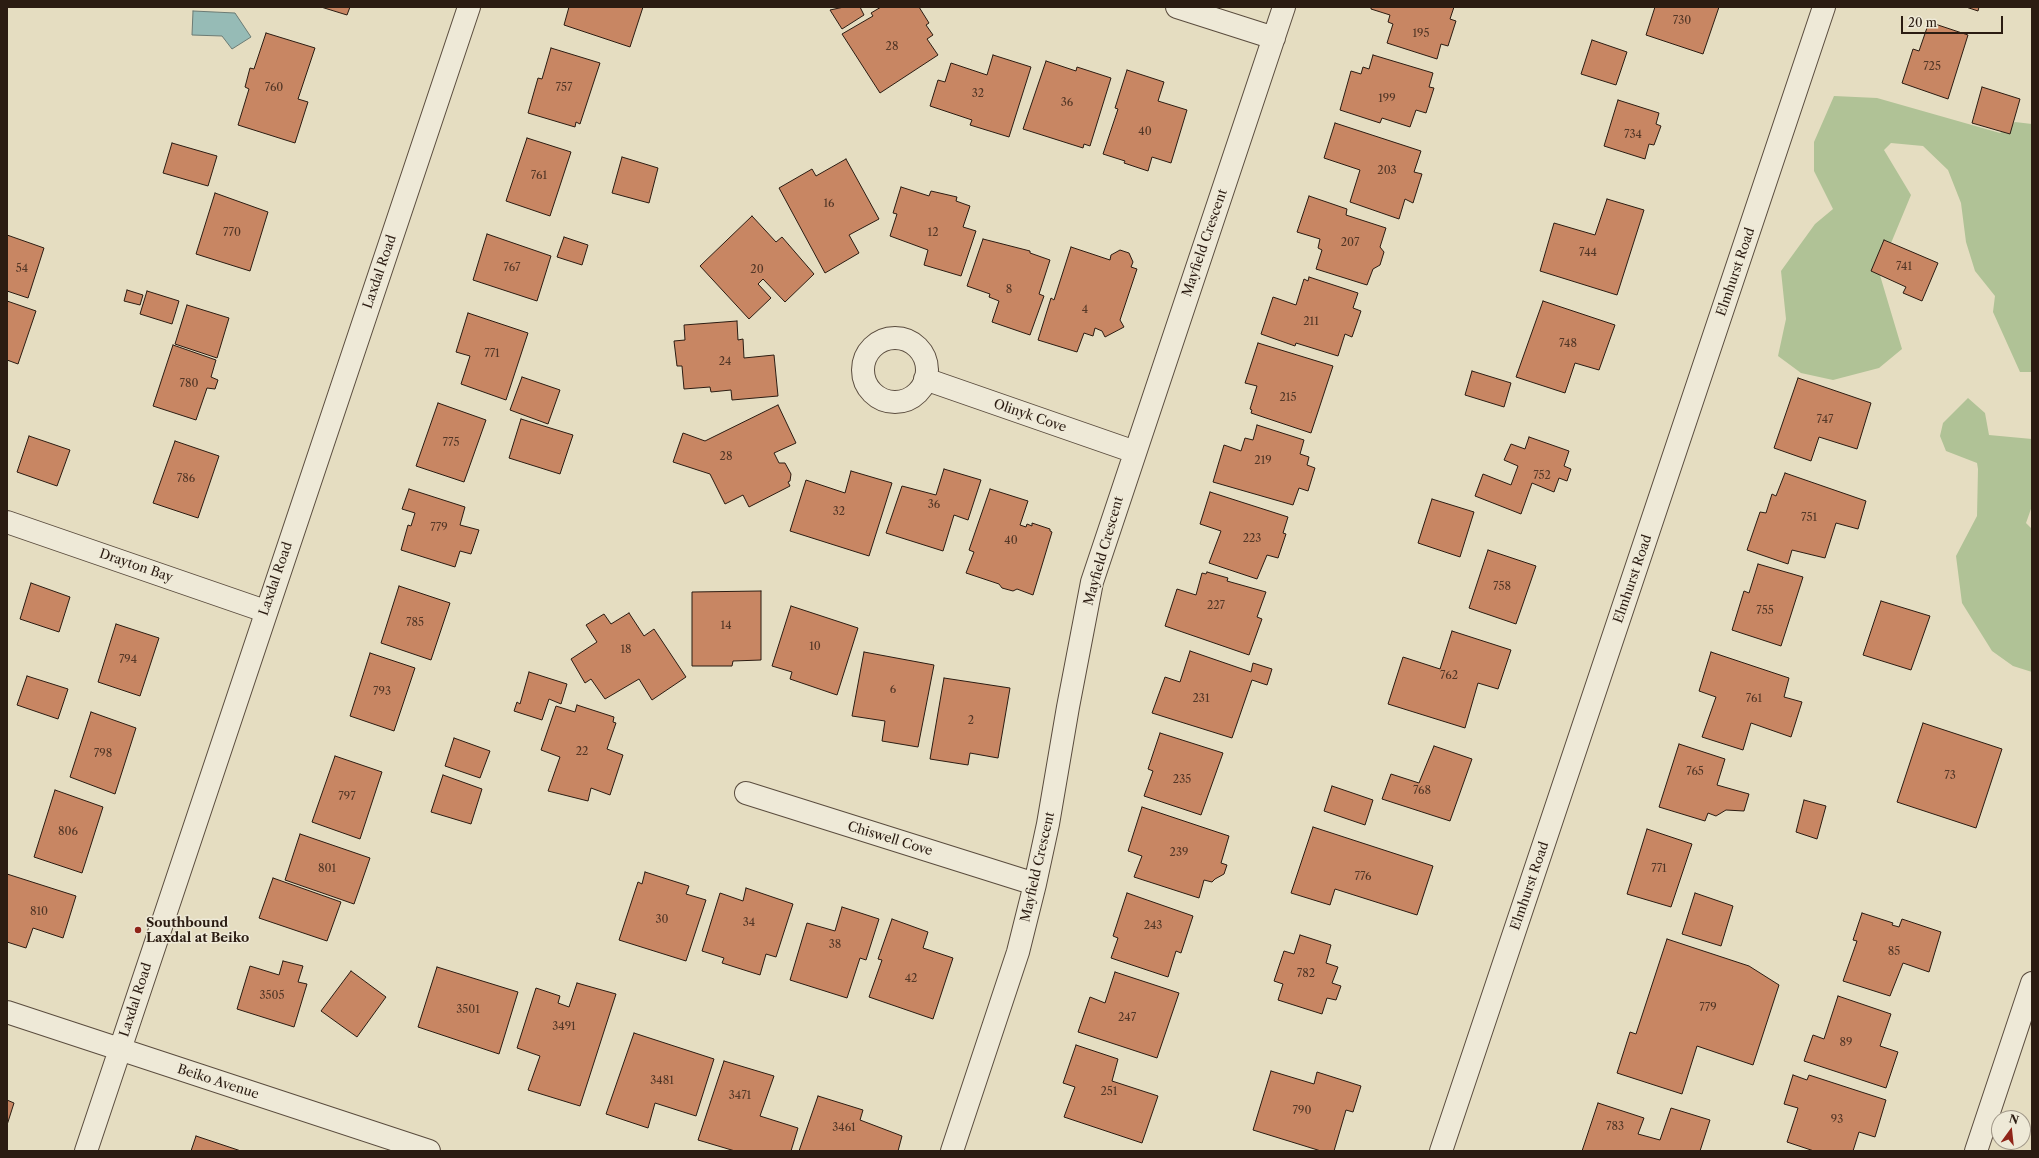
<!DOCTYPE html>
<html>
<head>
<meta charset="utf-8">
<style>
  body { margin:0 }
  #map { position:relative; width:2039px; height:1158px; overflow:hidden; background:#e5ddc1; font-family:"Libre Caslon Text",serif }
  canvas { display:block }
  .frame { position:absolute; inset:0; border:8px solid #2b1c12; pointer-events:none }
  .north { position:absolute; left:1991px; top:1110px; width:40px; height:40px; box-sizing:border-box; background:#eee9d7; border:1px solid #a09788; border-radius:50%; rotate:15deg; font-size:11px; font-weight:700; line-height:16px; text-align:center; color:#2b1c12 }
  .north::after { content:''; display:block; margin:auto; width:14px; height:18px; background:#8f2418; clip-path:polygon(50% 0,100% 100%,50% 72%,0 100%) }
  .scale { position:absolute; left:1901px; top:16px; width:102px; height:18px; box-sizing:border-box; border:2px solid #2b1c12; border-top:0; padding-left:5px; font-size:12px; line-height:14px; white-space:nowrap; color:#2b1c12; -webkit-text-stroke:3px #eee9d7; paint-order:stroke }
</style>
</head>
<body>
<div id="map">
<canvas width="2039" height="1158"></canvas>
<div class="frame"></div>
<div class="north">N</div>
<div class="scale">20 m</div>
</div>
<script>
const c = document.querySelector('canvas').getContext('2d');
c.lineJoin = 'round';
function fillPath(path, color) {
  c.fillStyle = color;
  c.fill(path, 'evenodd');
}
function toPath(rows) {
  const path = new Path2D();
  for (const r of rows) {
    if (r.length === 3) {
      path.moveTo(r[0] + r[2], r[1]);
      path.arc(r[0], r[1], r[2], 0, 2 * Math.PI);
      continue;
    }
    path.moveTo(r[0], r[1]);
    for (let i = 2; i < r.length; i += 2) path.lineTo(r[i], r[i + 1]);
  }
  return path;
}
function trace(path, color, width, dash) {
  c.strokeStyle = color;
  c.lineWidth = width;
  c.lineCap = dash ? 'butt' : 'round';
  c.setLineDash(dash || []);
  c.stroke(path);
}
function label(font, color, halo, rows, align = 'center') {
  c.font = font + ' "Libre Caslon Text",serif';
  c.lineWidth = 3;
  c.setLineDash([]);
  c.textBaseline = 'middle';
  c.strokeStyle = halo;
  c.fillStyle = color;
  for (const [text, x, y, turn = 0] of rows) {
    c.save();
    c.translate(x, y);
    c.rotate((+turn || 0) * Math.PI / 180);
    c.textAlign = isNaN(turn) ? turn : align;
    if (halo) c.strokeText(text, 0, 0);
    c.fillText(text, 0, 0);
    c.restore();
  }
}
const green = toPath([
  [1834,96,1877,98,2000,133,2015,122,2032,124,2032,372,2020,372,1993,312,1995,296,1975,271,1966,242,1961,203,1948,170,1923,146,1891,143,1884,150,1911,195,1879,272,1902,349,1879,368,1833,380,1801,373,1778,356,1786,319,1781,271,1815,224,1833,209,1814,171,1814,142],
  [1968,398,1985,413,1989,435,2032,439,2032,506,2026,523,2032,529,2032,672,2013,666,1992,651,1962,603,1956,556,1977,516,1978,469,1977,463,1946,451,1940,436,1943,423]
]);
const water = toPath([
  [193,11,235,13,251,37,232,49,222,36,192,35,193,11]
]);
const building = toPath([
  [321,7,350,7,347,15,321,7],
  [569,7,643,7,630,47,564,25,569,7],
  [844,7,860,7,864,15,842,29,830,10,844,7],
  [881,7,919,7,929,23,926,25,933,35,927,39,938,55,880,93,842,34,873,16,871,13,881,7],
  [1371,7,1454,7,1450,19,1456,21,1448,46,1441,44,1437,59,1387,43,1393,24,1388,22,1390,15,1371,9,1371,7],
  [1655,7,1719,7,1703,54,1646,35,1655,7],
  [1966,7,1979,7,1978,11,1966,7],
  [1929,22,1968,35,1948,99,1902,83,1913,49,1919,51,1929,22],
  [266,33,315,48,298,99,308,102,295,143,238,125,249,89,245,87,250,68,254,69,266,33],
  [1592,40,1627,52,1616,85,1581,74,1592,40],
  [551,48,600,63,580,124,576,122,575,127,528,113,538,78,542,79,551,48],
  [993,55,1031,67,1009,137,970,125,972,120,930,106,938,80,945,82,951,63,987,75,993,55],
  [1373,55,1433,73,1429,87,1434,88,1426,113,1416,110,1410,127,1382,118,1380,123,1340,110,1351,71,1361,74,1363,67,1369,69,1373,55],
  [1046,61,1076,71,1077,67,1111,78,1090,146,1084,144,1083,148,1023,129,1046,61],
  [1127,70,1164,82,1158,101,1187,110,1171,163,1152,157,1148,171,1124,163,1125,161,1103,154,1118,109,1115,108,1127,70],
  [1982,87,2020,99,2010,134,1972,123,1982,87],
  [1618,100,1659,113,1656,124,1661,126,1654,145,1649,144,1645,159,1604,146,1618,100],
  [1335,123,1421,151,1414,172,1422,174,1413,203,1405,199,1399,219,1350,202,1360,170,1324,158,1335,123],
  [527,138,571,152,550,216,506,201,527,138],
  [172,143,217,156,208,186,163,173,172,143],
  [622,157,658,168,649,203,612,193,622,157],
  [846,159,879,219,849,235,859,253,825,273,779,188,812,169,816,176,846,159],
  [901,187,929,196,931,191,957,197,956,201,970,206,963,227,976,231,961,276,924,265,928,250,890,236,897,214,893,213,901,187],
  [215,193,268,212,250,271,196,254,215,193],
  [1309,196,1347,209,1346,215,1386,228,1380,247,1384,252,1380,265,1373,269,1367,285,1316,269,1322,250,1318,248,1320,239,1297,232,1309,196],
  [1607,199,1644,210,1617,295,1540,271,1554,223,1595,235,1607,199],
  [752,216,776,242,782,237,814,274,785,302,763,279,758,284,771,298,749,319,700,266,752,216],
  [487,234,551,256,537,301,473,280,487,234],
  [7,235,44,248,28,298,7,291,7,235],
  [564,237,588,245,582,265,557,257,564,237],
  [983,239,1030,251,1030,253,1050,260,1039,294,1044,296,1030,335,992,322,999,301,989,297,990,294,967,286,983,239],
  [1884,240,1938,263,1922,301,1903,293,1906,287,1871,271,1884,240],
  [1071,247,1110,260,1111,255,1120,250,1129,253,1133,262,1131,267,1137,269,1120,320,1124,327,1105,337,1102,331,1095,328,1093,336,1084,333,1077,352,1038,340,1051,298,1054,300,1071,247],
  [1309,277,1358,293,1353,308,1361,311,1352,337,1345,334,1338,356,1296,343,1295,346,1261,334,1273,297,1296,305,1304,279,1308,281,1309,277],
  [127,290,143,295,140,305,124,301,127,290],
  [147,291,179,301,172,324,140,314,147,291],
  [7,301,36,311,18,364,7,360,7,301],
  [1543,301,1615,325,1599,370,1575,363,1565,393,1516,377,1543,301],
  [187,305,229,318,217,358,175,344,187,305],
  [468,313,528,333,506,400,461,384,470,356,456,352,468,313],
  [737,321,738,340,743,339,744,358,774,355,778,396,732,400,731,390,711,392,710,387,684,389,682,366,677,366,674,341,685,340,684,325,737,321],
  [1258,343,1333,366,1311,433,1251,413,1252,410,1250,409,1257,386,1245,383,1258,343],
  [173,345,216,360,211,377,218,380,215,389,207,388,196,420,153,406,173,345],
  [1472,371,1511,383,1504,407,1465,395,1472,371],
  [522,377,560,390,548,424,510,410,522,377],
  [1798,378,1871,403,1857,449,1819,437,1811,461,1774,448,1798,378],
  [438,403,486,420,464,482,416,466,438,403],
  [778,405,796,443,774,453,779,463,785,463,791,474,790,481,788,482,790,486,749,507,743,495,725,504,710,474,673,462,683,433,705,441,778,405],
  [521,419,573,435,560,474,509,458,521,419],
  [1257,425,1304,440,1300,454,1309,457,1307,465,1315,468,1308,491,1299,488,1293,505,1213,482,1224,445,1241,451,1245,438,1253,440,1257,425],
  [29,436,70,450,57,486,17,472,29,436],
  [1529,437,1569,451,1564,466,1571,469,1567,481,1559,478,1554,492,1532,483,1521,514,1475,496,1483,474,1511,485,1518,466,1504,460,1511,444,1525,449,1529,437],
  [175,441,219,456,198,518,153,503,175,441],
  [944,469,981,480,968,520,954,515,943,551,886,533,902,486,936,495,944,469],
  [851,471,892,483,869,556,790,531,806,480,845,493,851,471],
  [1785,473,1866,501,1858,529,1836,523,1825,558,1792,550,1788,564,1747,550,1760,512,1766,513,1772,494,1776,496,1785,473],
  [409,489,465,507,460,525,479,530,471,554,460,551,455,567,401,550,408,525,411,526,415,513,402,509,409,489],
  [990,489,1028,501,1020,525,1026,527,1027,524,1032,526,1032,523,1050,529,1050,531,1052,532,1033,595,1017,589,1013,591,1002,588,999,584,966,573,974,552,969,550,990,489],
  [1210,492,1288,517,1283,533,1286,534,1278,558,1267,555,1257,579,1209,563,1221,531,1200,524,1210,492],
  [1432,499,1474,512,1460,557,1418,543,1432,499],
  [1488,550,1536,566,1516,624,1469,608,1488,550],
  [1758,564,1803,577,1781,646,1732,630,1744,591,1749,593,1758,564],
  [1207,572,1228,578,1227,581,1266,592,1257,617,1262,619,1249,655,1165,626,1177,589,1196,595,1202,573,1206,574,1207,572],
  [31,583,70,597,59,632,20,619,31,583],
  [399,586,450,603,431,660,381,643,399,586],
  [761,591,761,660,733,661,732,666,692,666,692,592,761,591],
  [1881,601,1930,616,1911,670,1863,655,1881,601],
  [791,606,858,628,837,695,790,679,792,672,772,666,791,606],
  [629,613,644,636,654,629,686,677,652,700,639,679,605,699,591,679,585,683,571,659,597,642,586,625,604,614,611,624,629,613],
  [116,624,159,638,140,696,98,682,116,624],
  [1452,631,1511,650,1498,689,1478,683,1465,728,1388,704,1403,657,1440,669,1452,631],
  [1190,651,1251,672,1253,663,1272,669,1267,685,1252,680,1232,738,1152,713,1165,677,1180,682,1190,651],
  [864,652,934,665,918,747,882,741,885,721,852,716,864,652],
  [1711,652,1789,678,1784,697,1802,702,1791,737,1751,723,1743,750,1702,737,1716,697,1699,691,1711,652],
  [370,653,415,668,394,731,350,716,370,653],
  [529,672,567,684,561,704,549,699,542,720,514,711,517,702,520,704,529,672],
  [27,676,68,689,58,719,17,705,27,676],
  [944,678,1010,688,998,758,970,753,968,765,930,759,944,678],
  [577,705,614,717,613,722,616,723,607,749,623,755,610,795,591,788,588,801,548,791,560,757,541,750,556,706,575,712,577,705],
  [91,712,136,728,115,794,70,777,91,712],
  [1923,723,2002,749,1976,828,1897,802,1923,723],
  [1160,733,1223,753,1201,815,1144,796,1153,771,1148,769,1160,733],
  [454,738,490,751,480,778,445,766,454,738],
  [1679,744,1725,759,1717,785,1749,794,1744,811,1726,810,1716,816,1708,813,1705,821,1659,807,1679,744],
  [1434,746,1472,759,1450,821,1382,799,1391,774,1419,783,1434,746],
  [335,756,382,772,360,839,312,822,335,756],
  [443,775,482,789,471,824,431,812,443,775],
  [1332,786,1373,800,1365,825,1324,811,1332,786],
  [55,790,103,807,82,873,34,857,55,790],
  [1804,800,1826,806,1817,839,1796,832,1804,800],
  [1142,807,1229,836,1221,863,1227,865,1224,874,1215,879,1212,882,1204,880,1199,898,1134,877,1142,856,1128,851,1142,807],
  [1313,827,1433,866,1417,915,1335,889,1330,905,1291,893,1313,827],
  [1647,829,1692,844,1671,907,1627,894,1647,829],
  [300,834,370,858,354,904,285,880,300,834],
  [645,872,689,886,686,894,706,900,686,961,619,940,638,882,642,884,645,872],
  [7,874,76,896,63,938,33,928,26,948,7,942,7,874],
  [273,878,341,902,327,941,259,918,273,878],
  [746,888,793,904,776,957,766,954,760,975,722,963,724,958,702,951,720,893,743,901,746,888],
  [1127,893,1193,916,1181,953,1176,951,1168,977,1111,958,1118,938,1113,936,1127,893],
  [1695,893,1733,906,1721,946,1682,934,1695,893],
  [842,907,879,919,866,960,860,958,847,998,790,980,807,923,835,931,842,907],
  [1862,913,1893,923,1892,925,1899,927,1902,919,1941,932,1929,972,1903,963,1890,996,1843,981,1857,941,1853,940,1862,913],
  [892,919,928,932,923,948,953,958,933,1019,869,997,882,960,878,959,892,919],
  [1300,935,1331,945,1326,963,1338,967,1332,983,1341,986,1336,1000,1327,998,1322,1014,1278,1000,1283,984,1274,981,1284,951,1294,954,1300,935],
  [1667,939,1749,966,1779,985,1753,1065,1697,1046,1682,1094,1617,1073,1630,1032,1636,1034,1667,939],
  [283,961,303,966,298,982,307,984,294,1027,237,1009,250,966,279,975,283,961],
  [437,967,518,992,499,1054,418,1027,437,967],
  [351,971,386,997,357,1037,321,1011,351,971],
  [1115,972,1179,993,1157,1058,1078,1032,1090,997,1105,1003,1115,972],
  [577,983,616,994,580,1106,528,1090,540,1056,517,1048,536,988,560,996,558,1003,569,1007,577,983],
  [1838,996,1891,1014,1880,1046,1898,1052,1886,1088,1804,1061,1813,1035,1824,1039,1838,996],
  [634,1033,714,1059,696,1116,655,1103,648,1128,606,1114,634,1033],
  [1076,1045,1118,1059,1112,1081,1158,1096,1142,1143,1064,1117,1075,1087,1063,1083,1076,1045],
  [724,1061,774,1076,760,1116,798,1128,791,1151,735,1151,698,1140,724,1061],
  [1271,1071,1314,1084,1317,1072,1361,1086,1353,1112,1346,1110,1334,1151,1321,1151,1253,1130,1271,1071],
  [1793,1075,1807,1080,1809,1075,1886,1100,1875,1137,1859,1132,1853,1151,1814,1151,1787,1142,1798,1108,1784,1104,1793,1075],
  [818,1096,863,1110,860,1120,902,1136,898,1151,799,1151,818,1096],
  [7,1100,14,1103,7,1125,7,1100],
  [1598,1103,1644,1118,1638,1134,1660,1140,1671,1108,1710,1120,1700,1151,1582,1151,1598,1103],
  [196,1136,241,1151,191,1151,196,1136]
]);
const minor = toPath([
  [1177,7,1274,38],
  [895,370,32],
  [925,379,1135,452],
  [7,522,265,611],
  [746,793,1035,884],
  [7,1012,429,1151],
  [86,1151,469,7],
  [952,1151,1018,952,1035,884,1048,824,1068,707,1092,582,1284,7],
  [1976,1151,2032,983]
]);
const tertiary = toPath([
  [1441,1151,1824,7]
]);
const markers = [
  [138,930,4,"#8f2418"]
];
const numberNames = [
  ["730",1682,21],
  ["195",1421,34],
  ["28",892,47],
  ["725",1932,67],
  ["760",274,88],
  ["757",564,88],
  ["32",978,94],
  ["199",1387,99],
  ["36",1067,103],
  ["40",1145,132],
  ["734",1633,135],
  ["203",1387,171],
  ["761",539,176],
  ["16",829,204],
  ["770",232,233],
  ["12",933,233],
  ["207",1350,243],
  ["744",1588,253],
  ["741",1904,267],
  ["767",512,268],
  ["54",22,269],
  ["20",757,270],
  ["8",1009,290],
  ["4",1085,310],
  ["211",1311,322],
  ["748",1568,344],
  ["771",492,354],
  ["24",725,362],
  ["780",189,384],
  ["215",1288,398],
  ["747",1825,420],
  ["775",451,443],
  ["28",726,457],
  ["219",1263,461],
  ["752",1542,476],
  ["786",186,479],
  ["36",934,505],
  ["32",839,512],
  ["751",1809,518],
  ["779",439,528],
  ["223",1252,539],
  ["40",1011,541],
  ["758",1502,587],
  ["227",1216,606],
  ["755",1765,611],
  ["785",415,623],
  ["14",726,626],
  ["10",815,647],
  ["18",626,650],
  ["794",128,660],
  ["762",1449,676],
  ["6",893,690],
  ["793",382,692],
  ["231",1201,699],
  ["761",1754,699],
  ["2",971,721],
  ["22",582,752],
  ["798",103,754],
  ["765",1695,772],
  ["73",1950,776],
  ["235",1182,780],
  ["768",1422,791],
  ["797",347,797],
  ["806",68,832],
  ["239",1179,853],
  ["801",327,869],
  ["771",1659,869],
  ["776",1363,877],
  ["810",39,912],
  ["30",662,920],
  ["34",749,923],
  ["243",1153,926],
  ["38",835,945],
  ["85",1894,952],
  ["782",1306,974],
  ["42",911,979],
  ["3505",272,996],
  ["779",1708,1008],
  ["3501",468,1010],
  ["247",1127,1018],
  ["3491",564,1027],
  ["89",1846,1043],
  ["3481",662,1081],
  ["251",1109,1092],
  ["3471",740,1096],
  ["790",1302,1111],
  ["93",1837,1120],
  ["783",1615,1127],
  ["3461",844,1128]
];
const streetNames = [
  ["Mayfield Crescent",1205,243,-71],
  ["Laxdal Road",380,272,-71],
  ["Elmhurst Road",1736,272,-71],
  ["Olinyk Cove",1030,416,19],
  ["Mayfield Crescent",1104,551,-74],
  ["Drayton Bay",136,566,19],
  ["Laxdal Road",276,579,-71],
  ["Elmhurst Road",1633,579,-71],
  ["Chiswell Cove",890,839,17],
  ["Mayfield Crescent",1038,867,-77],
  ["Elmhurst Road",1530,886,-71],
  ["Laxdal Road",136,1000,-72],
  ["Beiko Avenue",218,1082,18]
];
const poiNames = [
  ["Southbound",146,923],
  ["Laxdal at Beiko",146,938]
];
fillPath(green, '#b0c296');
fillPath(water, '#96bbb6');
trace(water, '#6b7b74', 1);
fillPath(building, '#c88663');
trace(building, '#2b1c12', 1);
trace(minor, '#5a4c3e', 24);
trace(tertiary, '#5a4c3e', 24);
trace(minor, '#eee9d7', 22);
trace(tertiary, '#eee9d7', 22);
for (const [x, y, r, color] of markers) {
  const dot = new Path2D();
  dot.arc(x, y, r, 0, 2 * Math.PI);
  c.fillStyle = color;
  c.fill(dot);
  trace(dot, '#eee9d7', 1.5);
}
label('11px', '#523626', null, numberNames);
label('13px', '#2b1c12', '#eee9d7', streetNames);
label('bold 13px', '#2b1c12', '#eee9d7', poiNames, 'left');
</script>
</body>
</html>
